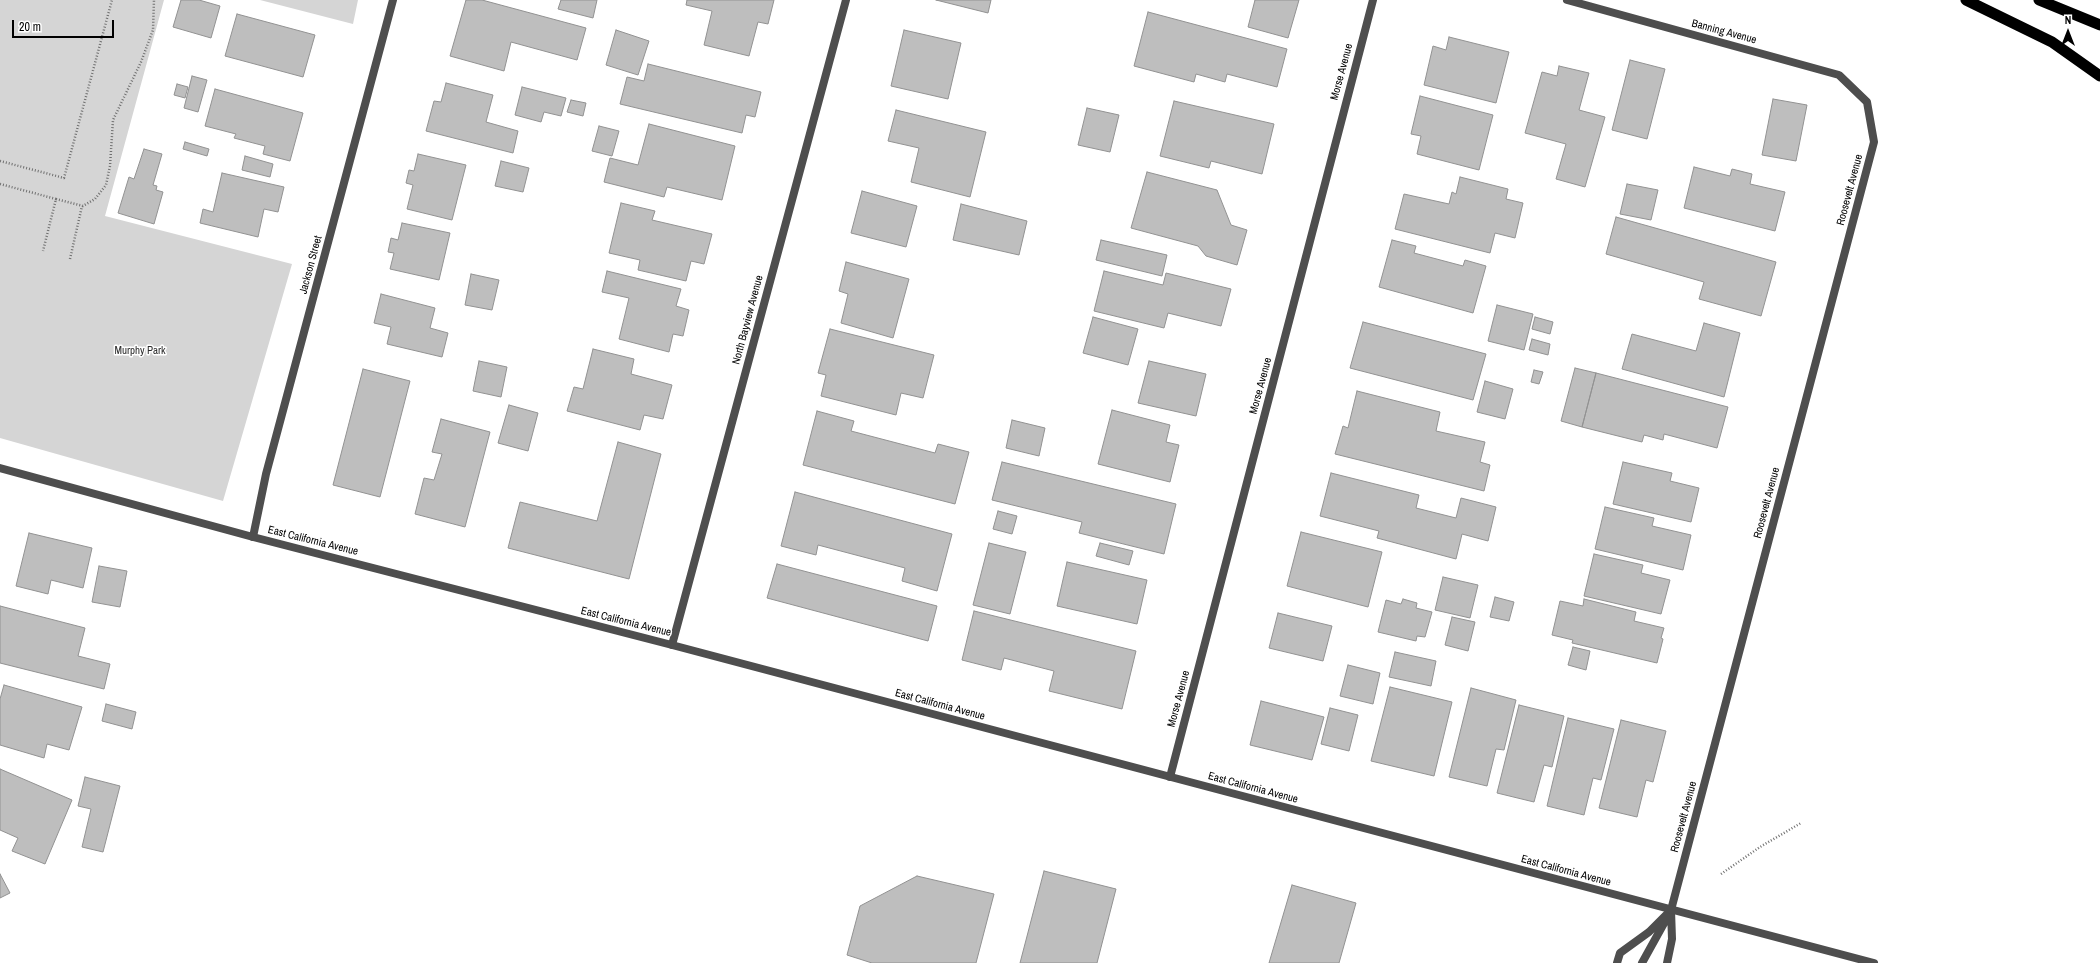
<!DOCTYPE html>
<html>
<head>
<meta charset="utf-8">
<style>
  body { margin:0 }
  #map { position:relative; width:2100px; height:963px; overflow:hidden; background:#fff; font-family:"Archivo Narrow",sans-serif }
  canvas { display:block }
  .north { position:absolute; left:2048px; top:12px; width:40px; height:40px; -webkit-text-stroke:3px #fff; paint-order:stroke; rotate:0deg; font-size:11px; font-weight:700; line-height:16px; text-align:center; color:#000 }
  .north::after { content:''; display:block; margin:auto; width:14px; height:18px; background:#000; clip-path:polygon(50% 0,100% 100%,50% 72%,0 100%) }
  .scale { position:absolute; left:12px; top:20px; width:102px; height:18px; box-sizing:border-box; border:2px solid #000; border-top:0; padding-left:5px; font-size:12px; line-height:14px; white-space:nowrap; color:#000; -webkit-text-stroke:3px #fff; paint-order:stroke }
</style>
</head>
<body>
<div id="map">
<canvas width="2100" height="963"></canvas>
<div class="north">N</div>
<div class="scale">20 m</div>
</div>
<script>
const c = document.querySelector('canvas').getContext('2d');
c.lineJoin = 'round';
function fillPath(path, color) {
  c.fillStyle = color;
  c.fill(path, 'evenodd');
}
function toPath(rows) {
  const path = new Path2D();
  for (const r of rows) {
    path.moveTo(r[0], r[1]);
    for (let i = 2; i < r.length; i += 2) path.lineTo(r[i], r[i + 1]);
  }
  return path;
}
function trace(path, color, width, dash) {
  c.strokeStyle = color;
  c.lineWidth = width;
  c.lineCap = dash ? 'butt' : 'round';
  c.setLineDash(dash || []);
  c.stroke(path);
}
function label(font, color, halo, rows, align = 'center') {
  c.font = font + ' "Archivo Narrow",sans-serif';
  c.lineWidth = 3;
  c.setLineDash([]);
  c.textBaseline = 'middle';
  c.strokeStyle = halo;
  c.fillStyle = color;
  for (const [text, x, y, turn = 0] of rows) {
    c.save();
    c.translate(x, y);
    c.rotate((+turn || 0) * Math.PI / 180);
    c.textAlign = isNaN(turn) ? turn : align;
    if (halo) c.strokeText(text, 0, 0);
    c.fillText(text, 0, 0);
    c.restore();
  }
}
const green = toPath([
  [0,0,164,0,105,216,292,264,223,501,0,438],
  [260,0,358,0,353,24]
]);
const building = toPath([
  [181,0,199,0,220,6,211,38,173,27,181,0],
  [466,0,482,0,586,28,577,60,511,42,504,71,450,56,466,0],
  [561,0,597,0,593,18,558,9,561,0],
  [687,0,774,0,768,24,758,22,749,56,704,45,712,11,686,5,687,0],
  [936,0,991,0,988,13,936,0],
  [1255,0,1299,0,1288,38,1248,27,1255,0],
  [1148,12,1287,49,1277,87,1227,74,1225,82,1196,74,1194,82,1134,66,1148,12],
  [237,14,315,35,303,77,225,56,237,14],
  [616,30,649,41,638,75,606,65,616,30],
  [904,30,961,43,948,99,891,86,904,30],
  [1449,37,1509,52,1496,103,1424,85,1433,46,1446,50,1449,37],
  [1630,60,1665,69,1647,139,1612,130,1630,60],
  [648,64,761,92,755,117,746,115,742,133,620,104,627,77,644,81,648,64],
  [1559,66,1589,73,1579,110,1605,117,1585,187,1556,179,1566,144,1525,133,1542,72,1557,76,1559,66],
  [192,76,207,80,198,112,184,108,192,76],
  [446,83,493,95,486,122,518,131,513,153,426,131,434,101,441,102,446,83],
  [177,84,188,87,185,98,174,95,177,84],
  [522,87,566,98,561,116,544,112,541,122,515,115,522,87],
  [215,89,303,113,290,161,263,154,265,146,234,138,236,134,205,126,215,89],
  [1420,96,1493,115,1479,170,1417,154,1421,136,1411,134,1420,96],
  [1773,99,1807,105,1796,161,1762,155,1773,99],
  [571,100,586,103,583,116,567,112,571,100],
  [1174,101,1274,124,1262,174,1211,161,1209,168,1160,156,1174,101],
  [1087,108,1119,115,1110,152,1078,145,1087,108],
  [896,110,986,132,970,197,911,182,919,148,888,141,896,110],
  [649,124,735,146,722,200,667,187,664,197,604,182,610,158,638,165,649,124],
  [599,126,619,131,612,156,592,151,599,126],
  [185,142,209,149,207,156,183,149,185,142],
  [144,149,162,154,153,185,157,186,156,190,163,192,154,224,118,213,129,177,134,179,144,149],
  [418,154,466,165,452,220,407,209,413,185,406,183,409,170,414,171,418,154],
  [245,156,273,164,270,177,242,170,245,156],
  [501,161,529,168,523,192,495,186,501,161],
  [1694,167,1730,176,1732,169,1752,174,1750,184,1785,192,1775,231,1684,208,1694,167],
  [1147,172,1217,190,1231,225,1247,230,1237,265,1206,256,1198,246,1131,228,1147,172],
  [222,173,284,187,278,212,264,209,258,237,200,223,203,209,213,212,222,173],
  [1460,177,1508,189,1506,199,1523,203,1515,238,1495,233,1490,253,1395,229,1404,194,1449,204,1452,192,1456,194,1460,177],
  [1627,184,1658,190,1651,220,1620,214,1627,184],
  [862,191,917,206,906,247,851,233,862,191],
  [621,203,655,211,652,220,712,234,704,264,691,261,686,281,638,270,640,260,609,253,621,203],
  [961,204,1027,221,1019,255,953,240,961,204],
  [1616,217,1776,262,1761,316,1699,299,1704,282,1606,254,1616,217],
  [402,223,450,233,439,280,390,269,394,253,388,252,391,238,398,240,402,223],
  [1101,240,1167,255,1162,276,1096,260,1101,240],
  [1392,240,1416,246,1414,253,1463,266,1465,260,1486,266,1473,313,1379,287,1392,240],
  [846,262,909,279,893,338,841,323,848,294,839,291,846,262],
  [607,271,681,289,676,306,689,310,683,336,673,334,669,352,619,339,629,298,602,292,607,271],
  [1104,271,1163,285,1166,273,1231,289,1221,326,1168,313,1164,328,1094,311,1104,271],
  [471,274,499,280,492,310,465,305,471,274],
  [381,294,435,308,430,328,448,333,442,357,387,344,391,327,374,323,381,294],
  [1497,305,1533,314,1524,350,1488,341,1497,305],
  [1093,317,1138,329,1128,365,1083,353,1093,317],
  [1535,317,1553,322,1550,334,1532,329,1535,317],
  [1363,322,1486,354,1473,400,1350,368,1363,322],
  [1704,323,1740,333,1724,397,1622,369,1632,334,1696,351,1704,323],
  [830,329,934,355,923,398,901,393,896,415,821,396,826,375,818,373,830,329],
  [1532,339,1550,344,1548,355,1529,350,1532,339],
  [593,349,634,359,631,374,672,385,663,419,644,415,640,430,567,411,574,387,583,389,593,349],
  [479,361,507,367,501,397,473,391,479,361],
  [1149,361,1206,374,1196,416,1138,403,1149,361],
  [1575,368,1596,373,1582,427,1561,421,1575,368],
  [363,369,410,381,380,497,333,485,363,369],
  [1534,370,1543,372,1539,384,1531,382,1534,370],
  [1596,373,1728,407,1717,448,1664,434,1663,440,1644,435,1642,442,1582,427,1596,373],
  [1485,381,1513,389,1505,419,1477,412,1485,381],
  [1357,391,1440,412,1436,431,1485,442,1480,462,1490,465,1484,491,1335,454,1343,426,1348,428,1357,391],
  [509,405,538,413,528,451,498,443,509,405],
  [1112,410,1170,425,1166,442,1179,445,1170,482,1098,464,1112,410],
  [817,411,854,421,851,431,935,453,938,444,969,452,955,504,803,465,817,411],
  [441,419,490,432,465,527,415,514,424,478,434,480,442,454,432,452,441,419],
  [1012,420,1045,428,1039,456,1006,448,1012,420],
  [618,442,661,454,629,579,508,548,520,502,597,521,618,442],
  [1002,462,1176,504,1164,554,1079,533,1082,522,992,500,1002,462],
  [1623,462,1672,473,1670,481,1699,488,1691,522,1613,504,1623,462],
  [1331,473,1419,495,1416,508,1456,518,1461,498,1496,507,1488,541,1462,534,1456,559,1377,538,1379,531,1320,516,1331,473],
  [795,492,952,534,937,591,902,581,905,568,818,545,816,555,781,546,795,492],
  [1605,507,1654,518,1652,526,1691,535,1683,570,1595,549,1605,507],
  [998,511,1017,516,1012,534,993,529,998,511],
  [1301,532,1382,552,1368,607,1287,586,1301,532],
  [29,533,92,548,83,588,51,580,48,594,16,586,29,533],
  [989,543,1026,552,1010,614,973,605,989,543],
  [1100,543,1133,551,1129,565,1096,556,1100,543],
  [1594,554,1643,565,1641,573,1670,580,1661,614,1584,596,1594,554],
  [1067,562,1147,580,1137,624,1057,606,1067,562],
  [777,564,937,606,928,641,767,598,777,564],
  [99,566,127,571,120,607,92,602,99,566],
  [1443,577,1478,585,1470,618,1435,610,1443,577],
  [1495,597,1514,602,1509,621,1490,617,1495,597],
  [1403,599,1417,603,1416,608,1432,612,1425,637,1417,636,1416,641,1378,632,1386,600,1401,604,1403,599],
  [1584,599,1636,612,1634,621,1664,628,1661,638,1663,639,1657,663,1572,643,1573,640,1552,635,1560,601,1583,606,1584,599],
  [0,606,85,628,78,656,110,664,104,689,0,663,0,606],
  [974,611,1136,651,1122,709,1049,691,1054,671,1004,658,1001,670,962,660,974,611],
  [1278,613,1332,626,1323,661,1269,648,1278,613],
  [1452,617,1475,622,1468,651,1445,645,1452,617],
  [1573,647,1590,651,1586,670,1568,665,1573,647],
  [1395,652,1436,661,1431,686,1389,677,1395,652],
  [1348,665,1380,673,1373,704,1340,696,1348,665],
  [4,685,82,707,69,750,47,744,44,758,0,745,0,699,4,685],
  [1390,687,1452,702,1434,776,1371,761,1390,687],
  [1471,688,1516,700,1504,750,1496,749,1487,786,1449,777,1471,688],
  [1261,701,1324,717,1312,760,1250,745,1261,701],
  [106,704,136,712,132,729,102,721,106,704],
  [1519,705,1564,716,1552,767,1544,765,1534,802,1497,793,1519,705],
  [1330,708,1358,715,1349,751,1321,744,1330,708],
  [1568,718,1614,729,1601,780,1593,778,1584,815,1547,806,1568,718],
  [1621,720,1666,731,1653,782,1646,780,1637,817,1599,808,1621,720],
  [0,769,72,800,45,864,12,851,18,838,0,830,0,769],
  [85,777,120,786,103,852,82,847,91,809,78,806,85,777],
  [1044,871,1116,889,1097,963,1020,963,1044,871],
  [0,874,10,893,0,898,0,874],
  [917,876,994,894,976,963,872,963,847,955,860,906,917,876],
  [1292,885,1356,903,1339,963,1269,963,1292,885]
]);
const path = toPath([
  [0,161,64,178,112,0],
  [0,184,56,199,43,251],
  [56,199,83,206,95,199,106,185,110,166,113,120,141,62,153,30,154,0],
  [70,259,82,206],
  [1721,874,1760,847,1801,823]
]);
const service = toPath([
  [1617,963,1620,953,1649,932,1671,910],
  [1642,963,1668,916],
  [1667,963,1672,939,1671,910]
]);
const minor = toPath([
  [1567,0,1839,75,1867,102,1874,142,1671,910],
  [253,537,266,474,393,0],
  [672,645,846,0],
  [1170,777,1373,0]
]);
const tertiary = toPath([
  [0,468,253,537,672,645,1874,963]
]);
const trunk = toPath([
  [1966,0,2052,42,2100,76],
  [2039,0,2100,25]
]);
const streetNames = [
  ["Banning Avenue",1724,32,15],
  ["Morse Avenue",1342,72,-75],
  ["Roosevelt Avenue",1850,190,-75],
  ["Jackson Street",311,265,-75],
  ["North Bayview Avenue",748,320,-75],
  ["Morse Avenue",1261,386,-75],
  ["Roosevelt Avenue",1767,503,-75],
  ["East California Avenue",313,541,14],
  ["East California Avenue",626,622,14],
  ["Morse Avenue",1179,699,-75],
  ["East California Avenue",940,705,15],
  ["East California Avenue",1253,788,15],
  ["Roosevelt Avenue",1684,817,-75],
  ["East California Avenue",1566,871,15]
];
const parkNames = [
  ["Murphy Park",140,351]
];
fillPath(green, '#d5d5d5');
fillPath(building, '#bebebe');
trace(building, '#929292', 1);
trace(path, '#707070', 2.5, [1, 2]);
trace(service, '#4e4e4e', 8);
trace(minor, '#4e4e4e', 8);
trace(tertiary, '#4e4e4e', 8);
trace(trunk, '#000', 11);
label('11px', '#000', '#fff', streetNames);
label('11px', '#2c2c2c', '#fff', parkNames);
</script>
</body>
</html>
